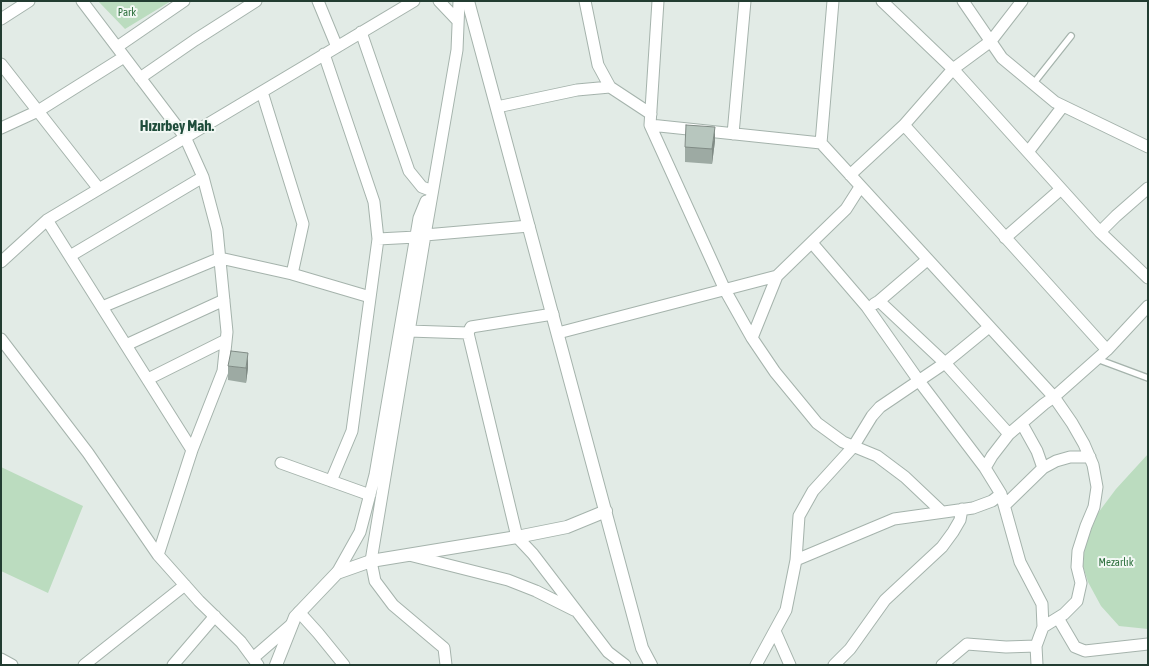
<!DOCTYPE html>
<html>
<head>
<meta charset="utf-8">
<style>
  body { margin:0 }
  #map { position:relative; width:1149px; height:666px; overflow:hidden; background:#e2ebe6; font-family:"Asap Condensed",sans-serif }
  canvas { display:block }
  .frame { position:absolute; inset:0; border:2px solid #223c31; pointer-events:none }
</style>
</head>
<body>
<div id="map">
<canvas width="1149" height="666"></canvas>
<div class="frame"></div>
</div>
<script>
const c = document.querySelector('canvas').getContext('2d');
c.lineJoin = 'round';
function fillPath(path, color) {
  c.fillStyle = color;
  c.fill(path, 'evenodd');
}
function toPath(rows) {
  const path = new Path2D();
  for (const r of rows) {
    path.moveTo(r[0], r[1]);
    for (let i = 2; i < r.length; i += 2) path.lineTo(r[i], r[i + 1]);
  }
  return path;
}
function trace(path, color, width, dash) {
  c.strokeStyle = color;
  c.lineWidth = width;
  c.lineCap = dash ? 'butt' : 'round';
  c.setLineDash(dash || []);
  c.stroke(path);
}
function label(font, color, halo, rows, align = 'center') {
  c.font = font + ' "Asap Condensed",sans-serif';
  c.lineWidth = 4;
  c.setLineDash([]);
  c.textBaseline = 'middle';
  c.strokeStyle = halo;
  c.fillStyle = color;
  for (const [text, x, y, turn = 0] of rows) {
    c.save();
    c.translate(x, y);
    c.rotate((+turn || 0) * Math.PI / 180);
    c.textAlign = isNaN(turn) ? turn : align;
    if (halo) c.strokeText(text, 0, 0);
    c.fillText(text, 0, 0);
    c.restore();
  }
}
const green = toPath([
  [98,1,171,1,125,29],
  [1148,454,1148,629,1119,626,1101,606,1088,582,1083,566,1085,544,1098,513,1116,489],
  [1,467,83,506,48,593,1,571]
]);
const service = toPath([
  [1033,84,1071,36],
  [1097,359,1148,378]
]);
const minor = toPath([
  [82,1,185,137,203,177,217,230,227,332,223,371,192,450,158,555],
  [318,1,337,47],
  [439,1,458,21],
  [585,1,598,65,610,87,651,114],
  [658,1,650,125,725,290,752,338,775,372,817,423,843,442,877,456,905,477,942,512],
  [882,1,953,69,1100,232,1148,278],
  [963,1,1002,58,1055,102,1148,147],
  [1,19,29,1],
  [361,32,409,171,422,187,430,190],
  [117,47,184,1],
  [324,54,374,202,378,239,352,431,331,481],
  [1,64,99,189],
  [140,78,195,40,256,1],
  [262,92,303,224,292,274],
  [497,107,577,90,610,87],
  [650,125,821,143,1054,397,1072,423,1084,444,1093,465,1097,487,1094,507,1086,526,1078,551,1077,567,1081,583,1077,601,1064,614,1043,627],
  [904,125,1107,350],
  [1,128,38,111,124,57],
  [733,134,745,1],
  [821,143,833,1],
  [1028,152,1063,106],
  [850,175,904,125,953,69,991,41,1022,1],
  [47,220,192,450],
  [1100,232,1116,216,1148,188],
  [1005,238,1061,189],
  [378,239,416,237,425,235,529,226],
  [812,243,867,307,919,381,985,468],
  [70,256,203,177],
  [1,262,47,220,414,1],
  [879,301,945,363,1009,434],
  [874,304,879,301,927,260],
  [102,307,220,258,292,274,370,297],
  [409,331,468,333,517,537,533,554,608,652,625,665],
  [468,333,471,327,553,314],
  [558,333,777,276,846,209,860,187],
  [752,338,777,276],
  [1,339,88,453,158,555,199,601,241,642,258,665],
  [126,345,224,300],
  [148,379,226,340],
  [1022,424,1037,451,1043,468],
  [281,463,370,495],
  [1005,505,1043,468,1056,461,1070,457,1090,457],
  [409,555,508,580,536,591,574,610],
  [796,560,894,519,973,508,992,501,1001,494],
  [337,573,360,532,375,475,419,218,426,201],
  [299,612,318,633,344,665],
  [1058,618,1075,647,1085,651,1148,644],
  [775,631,790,665],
  [253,658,291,625],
  [1,659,12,665],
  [84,665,185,585],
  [173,665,215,616],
  [446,665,444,648,393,605,375,581,371,561,425,235,457,50,459,1],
  [756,665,786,610,796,560,799,516,813,491,853,447,872,416,880,407,945,363,989,327],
  [834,665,850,649,885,600,942,547,953,532,960,520,962,509],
  [942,665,967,644,1006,647,1036,646],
  [1037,665,1036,646,1043,627,1042,604,1020,562,1001,494,985,468,992,456,1009,434,1044,404,1054,397,1107,350,1148,306]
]);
const tertiary = toPath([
  [468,1,642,648,651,665],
  [276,665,295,617,337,573,371,561,517,537,567,527,606,511]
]);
const wall = toPath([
  [715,141,712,164,685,162,685,147],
  [228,366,248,368,246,383,228,380]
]);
const shadedWall = toPath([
  [715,127,715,141,712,164,712,149],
  [248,353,248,368,246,383,246,368]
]);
const building = toPath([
  [686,125,715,127,712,149,685,147,686,125],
  [231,351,248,353,246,368,228,366,231,351]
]);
const parkNames = [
  ["Park",127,13],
  ["Mezarlık",1116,563]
];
const districtNames = [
  ["Hızırbey Mah.",177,126]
];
fillPath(green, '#bbdcbf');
trace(service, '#a5b3ac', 8);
trace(minor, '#a5b3ac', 13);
trace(tertiary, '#a5b3ac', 14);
trace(service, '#fff', 5.5);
trace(minor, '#fff', 11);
trace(tertiary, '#fff', 12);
fillPath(wall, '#9daaa3');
fillPath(shadedWall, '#808b85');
fillPath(building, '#b7c6be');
trace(building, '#808b85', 1);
label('11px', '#2e713e', '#f2f8f4', parkNames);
label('bold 15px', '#1f4d3b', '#f2f8f4', districtNames);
</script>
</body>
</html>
